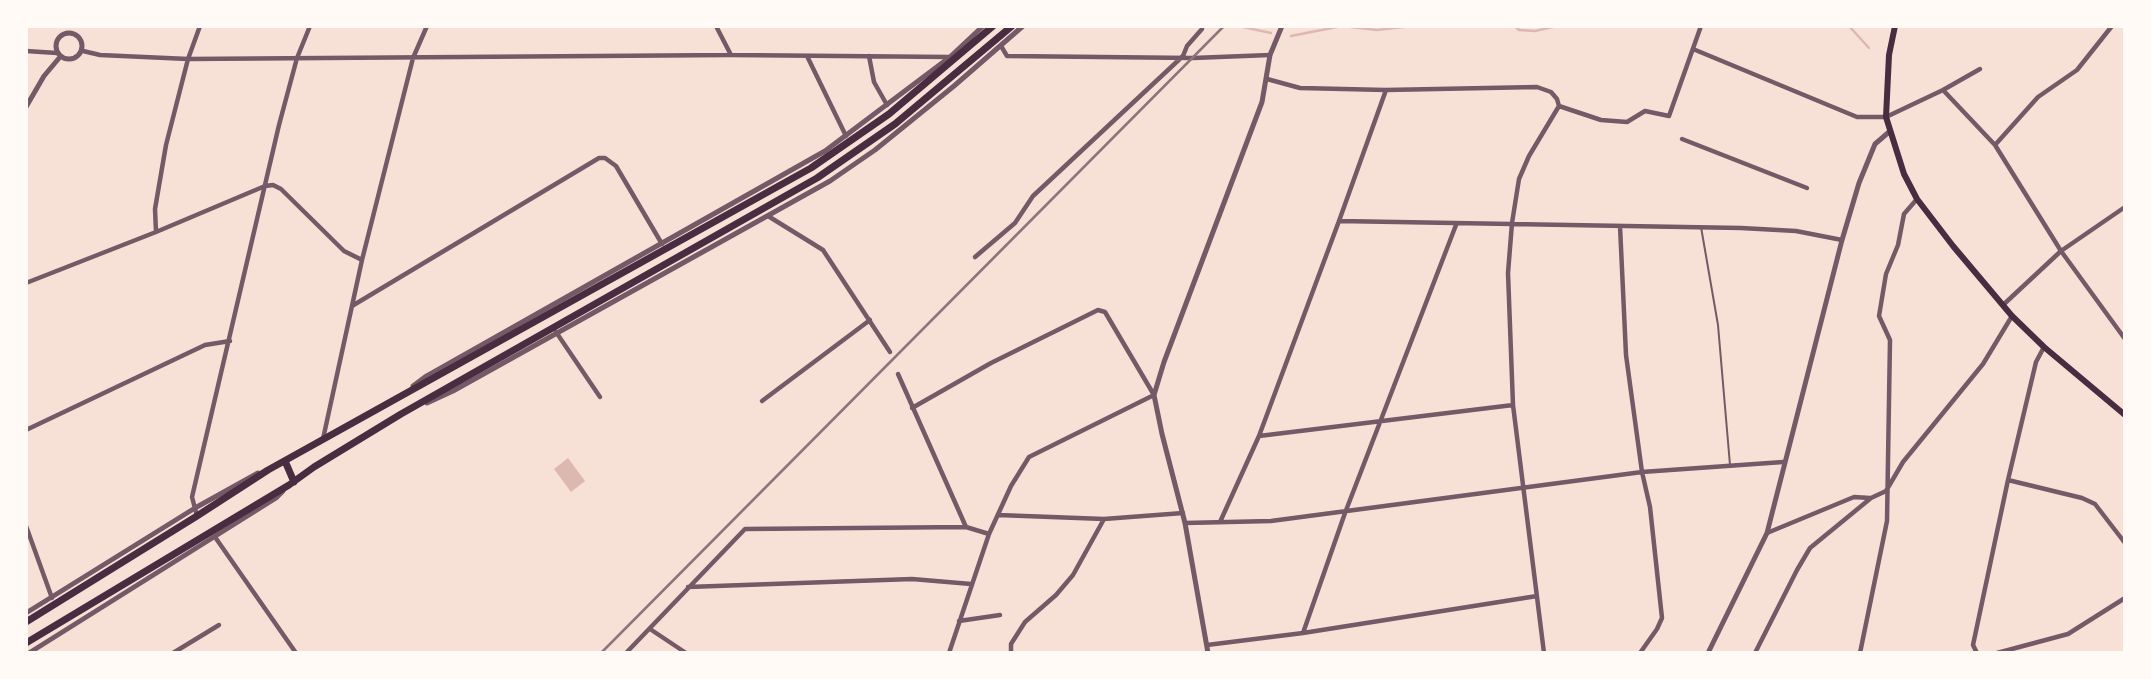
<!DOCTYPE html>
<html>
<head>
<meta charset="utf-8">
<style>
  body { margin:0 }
  #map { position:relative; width:2151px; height:679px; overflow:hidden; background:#f7e1d7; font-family:Signika,sans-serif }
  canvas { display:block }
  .frame { position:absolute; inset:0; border:28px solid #fffaf5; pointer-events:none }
</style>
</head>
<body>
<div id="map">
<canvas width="2151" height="679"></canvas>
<div class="frame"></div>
</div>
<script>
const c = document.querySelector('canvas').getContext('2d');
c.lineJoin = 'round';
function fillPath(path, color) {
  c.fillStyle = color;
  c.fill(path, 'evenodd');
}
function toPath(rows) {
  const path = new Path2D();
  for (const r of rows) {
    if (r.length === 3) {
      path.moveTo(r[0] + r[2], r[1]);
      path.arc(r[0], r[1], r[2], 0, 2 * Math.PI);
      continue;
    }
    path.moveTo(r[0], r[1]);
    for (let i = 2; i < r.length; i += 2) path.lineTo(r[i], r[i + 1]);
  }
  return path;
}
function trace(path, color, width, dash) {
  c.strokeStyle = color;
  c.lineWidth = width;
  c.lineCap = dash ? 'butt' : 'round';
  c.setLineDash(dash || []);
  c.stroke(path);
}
const water = toPath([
  [568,458,585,481,571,492,554,469]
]);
const stream = toPath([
  [1238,26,1271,33],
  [1515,26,1519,30,1535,31,1557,26],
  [1849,26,1869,48],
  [1291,36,1342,26,1377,30,1412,26]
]);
const service = toPath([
  [1701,227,1718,325,1730,465]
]);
const minor = toPath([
  [716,26,731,55],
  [1001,46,1007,56,1193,58,1270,55],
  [1693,49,1857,117,1886,117,1943,90,1980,69],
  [26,51,57,53],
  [83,51,100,55,188,59,731,55,949,57],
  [807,56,846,136],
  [869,56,874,82,887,105],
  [1267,79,1300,88,1386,90,1537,87,1551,92,1557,99,1559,106,1529,156,1519,179,1512,223,1508,273,1513,405,1544,653],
  [1943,90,1995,145,2061,251,2125,339],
  [1559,106,1601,120,1627,122,1645,111,1669,116,1701,26],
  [1682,139,1807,188],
  [1995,145,2038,97,2077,70,2112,26],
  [768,216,823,250,890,352],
  [1339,221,1741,228,1796,231,1842,240],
  [1620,226,1626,355,1642,472,1650,507,1662,618,1657,629,1640,653],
  [156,232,155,209,166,145,188,59,200,26],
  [975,257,1015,223,1033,196,1183,56,1187,46,1202,29],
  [26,283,156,232,265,186,273,185,281,189,344,251,362,260],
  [2003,305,2061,251,2125,207],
  [352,306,599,158,605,158,616,166,662,244],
  [556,332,600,397],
  [898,374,966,527],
  [762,401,870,320],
  [912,408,991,363,1098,310,1105,312,1154,395,1029,457,1011,486,989,534,949,653],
  [26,430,205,345,230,341],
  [1259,436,1513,405],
  [323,439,362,260,413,58,427,26],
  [2008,480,2082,498,2095,504,2125,543],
  [998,515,1104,519,1183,513],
  [197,516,192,497,279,125,297,58,310,26],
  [1220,522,1259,436,1339,221,1386,90],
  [1185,523,1271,521,1642,472,1783,462],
  [26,526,52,598],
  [1767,533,1854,497,1870,498],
  [215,537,296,653],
  [688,587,912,579,971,584],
  [959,621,1000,615],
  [650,629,686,653],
  [1303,633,1345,513,1456,225],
  [1207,645,1303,633,1537,596],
  [173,653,219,625],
  [626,653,745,529,966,527,989,534],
  [1011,653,1011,644,1025,622,1056,595,1073,575,1104,519],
  [1755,653,1797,570,1810,548,1871,498,1886,491,1903,462,1983,364,2012,316],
  [1860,653,1887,521,1890,340,1879,316,1886,274,1898,245,1904,214,1917,199],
  [1977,653,1973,645,2008,480,2036,362,2044,347],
  [1997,653,2068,634,2125,598]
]);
const tertiary = toPath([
  [69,46,13],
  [26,107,44,76,60,57],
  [413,386,425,377,825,151,950,57,983,26],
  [427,403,453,391,830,181,875,150,954,86,1023,26],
  [26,613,195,508,258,473],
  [29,653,276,498,283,491],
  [1208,653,1185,523,1162,434,1154,395,1164,362,1262,102,1270,55,1282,26],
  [1708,653,1767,533,1842,240,1859,183,1875,144,1889,132]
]);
const secondary = toPath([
  [1895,26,1889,55,1886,117,1904,174,1917,199,1953,246,2012,316,2044,347,2125,415]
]);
const primary = toPath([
  [285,461,294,482],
  [26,622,197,516,268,470,811,168,889,114,993,26],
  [26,643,289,485,314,467,401,414,817,178,895,124,1012,26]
]);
const rail = toPath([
  [601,653,1224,26]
]);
fillPath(water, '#dcb8b0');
trace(stream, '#dcb8b0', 2.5);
trace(service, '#755966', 2);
trace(minor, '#755966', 4.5);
trace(tertiary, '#755966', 5);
trace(secondary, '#4a2c40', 6);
trace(primary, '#4a2c40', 7);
trace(rail, '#8f747c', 2.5);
</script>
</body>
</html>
